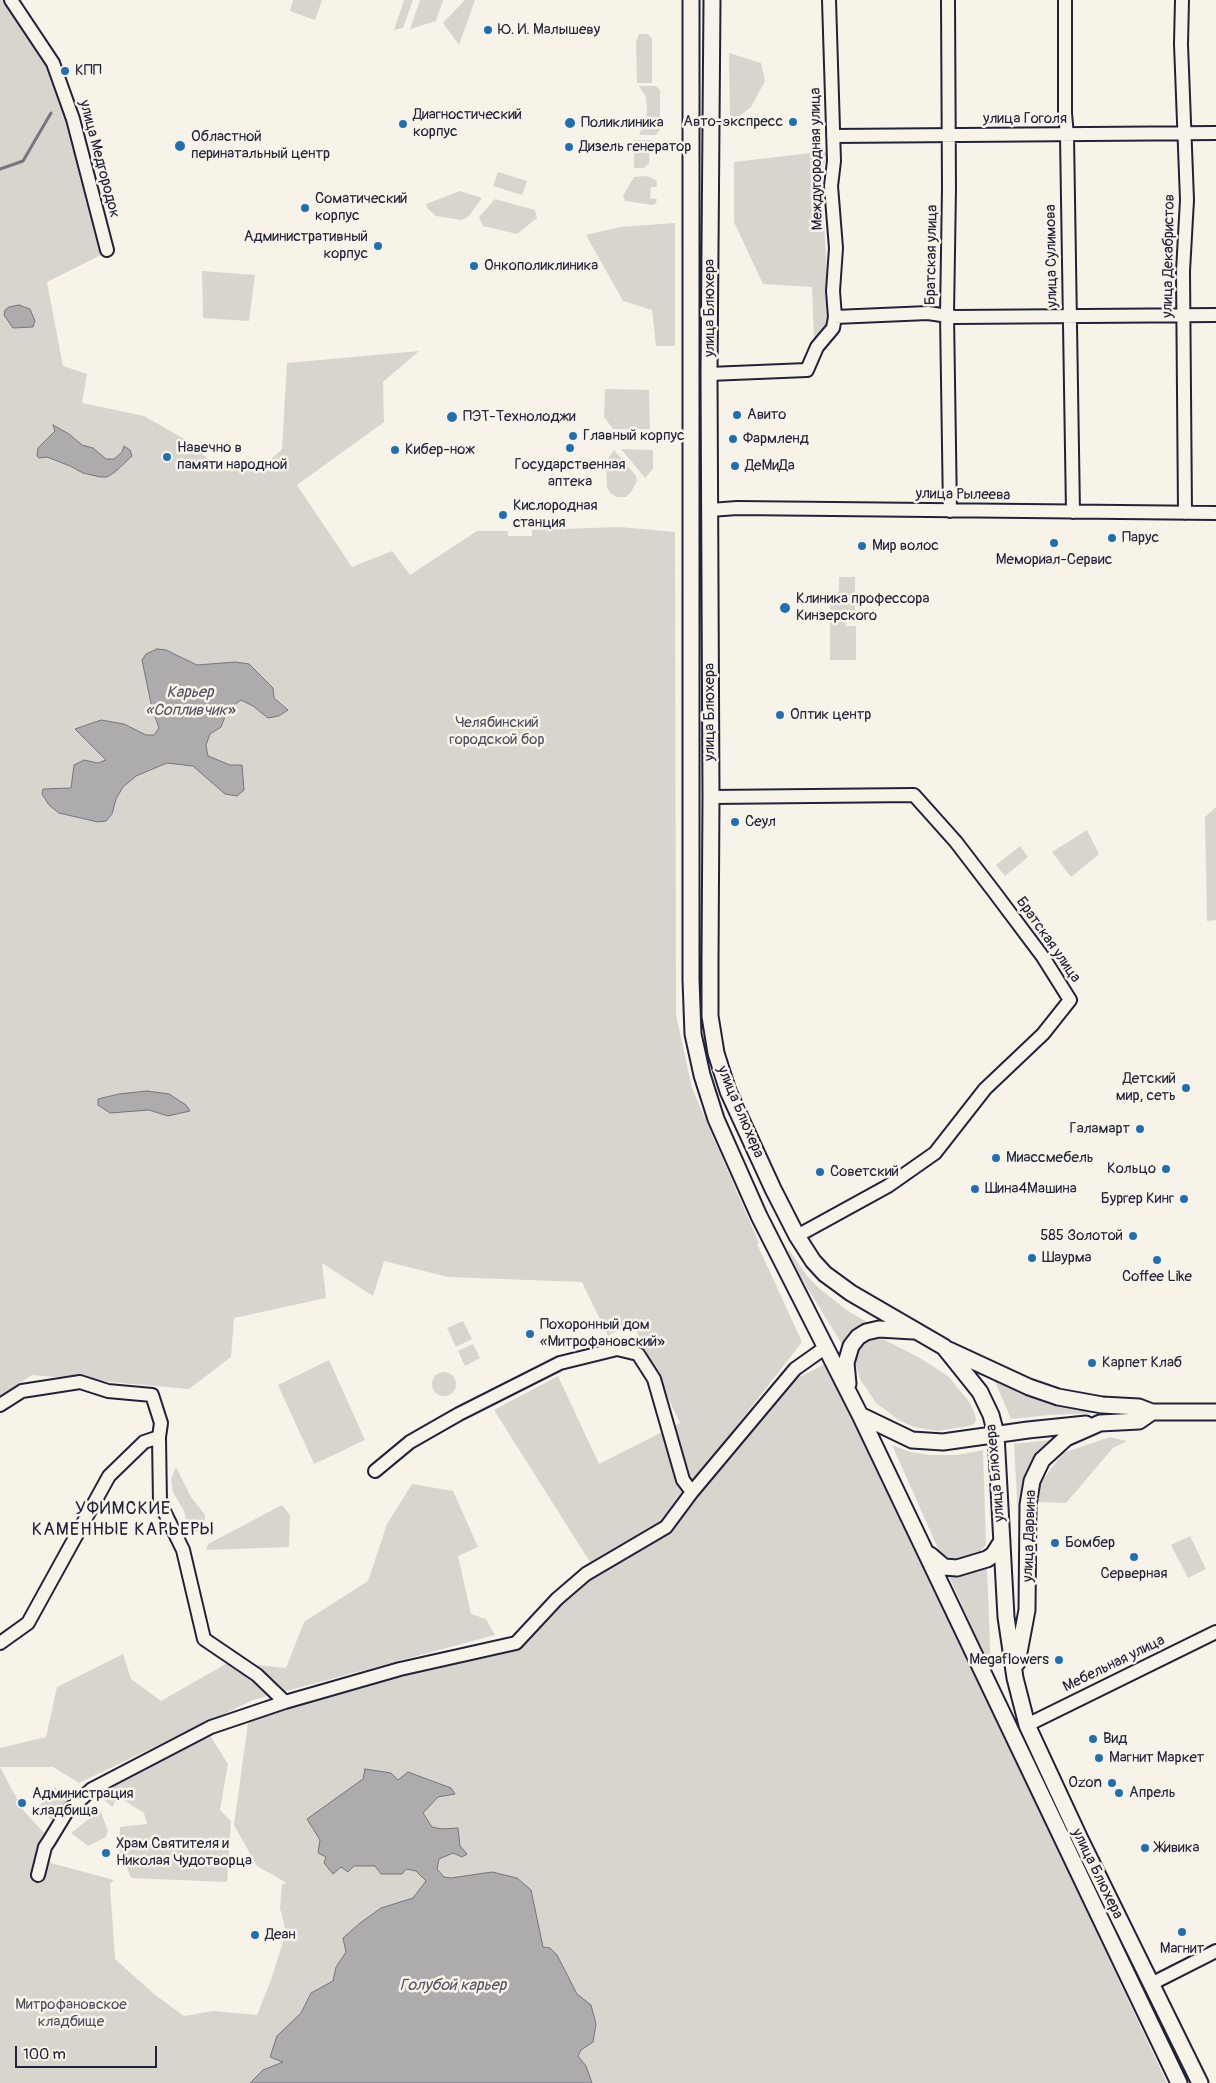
<!DOCTYPE html>
<html>
<head>
<meta charset="utf-8">
<style>
  body { margin:0 }
  #map { position:relative; width:1216px; height:2083px; overflow:hidden; background:#f7f3e8; font-family:Pangolin,sans-serif }
  canvas { display:block }
  .scale { position:absolute; left:15px; top:2046px; width:142px; height:22px; box-sizing:border-box; border:2px solid #22223b; border-top:0; padding-left:6px; font-size:15px; line-height:18px; white-space:nowrap; color:#22223b; -webkit-text-stroke:4px #f7f3e8; paint-order:stroke }
</style>
</head>
<body>
<div id="map">
<canvas width="1216" height="2083"></canvas>
<div class="scale">100 m</div>
</div>
<script>
const c = document.querySelector('canvas').getContext('2d');
c.lineJoin = 'round';
function fillPath(path, color) {
  c.fillStyle = color;
  c.fill(path, 'evenodd');
}
function toPath(rows) {
  const path = new Path2D();
  for (const r of rows) {
    if (r.length === 3) {
      path.moveTo(r[0] + r[2], r[1]);
      path.arc(r[0], r[1], r[2], 0, 2 * Math.PI);
      continue;
    }
    path.moveTo(r[0], r[1]);
    for (let i = 2; i < r.length; i += 2) path.lineTo(r[i], r[i + 1]);
  }
  return path;
}
function trace(path, color, width, dash) {
  c.strokeStyle = color;
  c.lineWidth = width;
  c.lineCap = dash ? 'butt' : 'round';
  c.setLineDash(dash || []);
  c.stroke(path);
}
function label(font, color, halo, rows, align = 'center') {
  c.font = font + ' Pangolin,sans-serif';
  c.lineWidth = 5;
  c.setLineDash([]);
  c.textBaseline = 'middle';
  c.strokeStyle = halo;
  c.fillStyle = color;
  for (const [text, x, y, turn = 0] of rows) {
    c.save();
    c.translate(x, y);
    c.rotate((+turn || 0) * Math.PI / 180);
    c.textAlign = isNaN(turn) ? turn : align;
    if (halo) c.strokeText(text, 0, 0);
    c.fillText(text, 0, 0);
    c.restore();
  }
}
const green = toPath([
  [0,0,8,0,49,66,89,194,85,196,103,254,47,282,63,366,87,374,82,403,144,416,188,441,209,460,269,461,282,449,287,363,419,351,383,382,384,422,297,485,352,567,392,551,410,575,477,531,508,531,508,536,532,536,532,530,620,527,675,532,676,1015,692,1088,759,1243,757,1244,758,1246,802,1342,665,1518,590,1562,494,1410,558,1376,599,1464,680,1423,632,1322,608,1336,582,1282,448,1277,384,1261,373,1296,322,1263,326,1298,234,1318,231,1357,189,1389,32,1375,0,1396],
  [293,0,322,0,315,20,290,11],
  [404,0,413,0,403,28,394,30],
  [420,0,443,0,436,21,410,29],
  [465,0,475,0,459,45,443,23],
  [639,34,648,34,652,39,652,83,637,83,636,42],
  [729,53,761,63,765,81,751,107,733,121,730,120],
  [639,86,656,86,660,90,660,129,656,135,639,135,645,121,647,111,646,97],
  [634,140,650,140,649,163,644,168,634,168],
  [828,151,821,173,830,324,814,338,812,287,763,284,734,222,734,162],
  [498,172,527,181,522,195,493,186],
  [647,176,656,180,657,184,657,187,651,187,650,198,657,199,656,203,653,205,625,201,623,196,634,177],
  [460,191,482,198,469,216,462,220,436,216,428,209,426,204],
  [495,199,535,210,537,218,517,234,483,226,479,217],
  [675,223,675,346,656,346,652,310,623,301,586,235,620,227],
  [202,271,255,275,249,321,203,318],
  [605,389,649,390,650,429,613,429,604,417],
  [621,449,653,450,653,469,645,478],
  [614,450,636,476,637,481,631,492,626,497,617,497,610,493,607,487,606,462],
  [839,577,855,577,855,610,846,610,846,626,856,626,856,660,830,660,830,599,839,591],
  [1216,807,1216,920,1207,921,1205,817],
  [1087,830,1099,854,1071,877,1052,852],
  [1020,846,1028,857,1005,876,996,865],
  [789,1250,808,1277,820,1289,848,1311,867,1322,854,1332,843,1346,802,1279,788,1251],
  [463,1321,472,1339,456,1347,447,1328],
  [881,1338,920,1358,948,1376,970,1403,975,1414,976,1420,974,1424,969,1426,938,1431,914,1427,900,1421,876,1403,860,1379,855,1362,856,1355,862,1345,871,1339],
  [473,1344,480,1358,465,1366,458,1351],
  [329,1360,365,1440,314,1464,278,1385],
  [829,1362,1167,2083,0,2083,0,1748,46,1737,57,1687,123,1654,131,1679,161,1701,229,1662,286,1668,304,1622,368,1581,387,1524,412,1484,453,1491,478,1547,458,1556,471,1614,486,1619,495,1635,253,1700,79,1783,53,1767,0,1767,23,1810,46,1835,40,1842,51,1863,114,1880,110,1884,115,1959,154,1994,184,2016,213,2011,257,2015,271,1980,286,1932,280,1908,282,1884,285,1884,285,1882,257,1866,234,1825,249,1716,399,1673,519,1645,559,1600,589,1577,667,1529,790,1382],
  [444,1384,12],
  [993,1377,1039,1400,1072,1408,1101,1413,1049,1415,1011,1419],
  [1110,1437,1127,1441,1113,1448,1066,1503,1037,1502,1038,1486,1063,1453],
  [1050,1440,1041,1448,1032,1462,1026,1476,1022,1497,1022,1553,1020,1553,1014,1444],
  [892,1445,910,1452,929,1455,957,1455,983,1450,986,1545,978,1554,959,1560,948,1559,940,1553],
  [176,1467,191,1497,205,1515,204,1524,197,1532,187,1524,184,1511,173,1492,171,1479],
  [282,1505,290,1515,289,1547,206,1550,208,1544],
  [1190,1536,1206,1569,1188,1578,1171,1545],
  [987,1567,991,1671,949,1576,968,1574],
  [208,1732,228,1764,220,1810,231,1821,227,1882,131,1878,119,1849,120,1827,147,1824,144,1813,118,1797,112,1807,97,1793],
  [55,1787,69,1801,53,1821,38,1808],
  [100,1810,108,1831,106,1837,88,1846,71,1833]
]);
const water = toPath([
  [19,305,30,309,35,321,33,327,13,328,4,315,5,310,9,307,19,305],
  [53,425,69,434,82,445,93,448,106,459,114,459,122,452,124,446,130,450,132,456,115,472,107,477,100,477,83,473,70,466,47,457,39,458,37,456,38,448,55,431,53,425],
  [157,649,166,650,197,665,235,662,249,664,273,688,274,698,288,710,279,716,268,718,253,706,241,700,228,709,221,727,210,734,206,745,208,756,230,765,242,765,244,790,237,796,225,794,193,766,167,763,136,776,123,787,116,799,112,814,106,821,98,822,59,813,49,805,42,794,43,789,71,788,74,765,84,760,98,763,106,760,75,729,101,720,124,724,146,735,154,735,159,728,152,708,142,660,146,654,157,649],
  [147,1091,169,1094,186,1105,190,1111,168,1116,149,1110,110,1113,98,1105,98,1099,119,1094,147,1091],
  [365,1769,391,1773,398,1780,408,1772,451,1788,455,1794,438,1797,423,1813,432,1827,442,1829,458,1828,460,1846,467,1854,462,1857,453,1853,439,1859,437,1869,444,1877,451,1878,492,1872,517,1878,531,1890,543,1947,550,1948,557,1955,577,1994,591,2005,596,2024,593,2042,581,2050,578,2056,586,2066,592,2083,250,2083,263,2070,283,2062,270,2057,277,2036,301,2013,311,1993,333,1981,336,1967,346,1952,343,1938,360,1923,381,1908,413,1898,426,1881,416,1871,406,1869,402,1874,381,1874,375,1866,354,1866,348,1872,341,1867,333,1874,324,1863,326,1857,318,1853,320,1840,307,1819,363,1779,365,1769]
]);
const stream = toPath([
  [0,169,23,161,51,113]
]);
const minor = toPath([
  [11,0,53,63,73,119,107,250],
  [948,0,949,188,947,315,950,511],
  [1065,0,1065,113,1067,136,1073,512],
  [1182,0,1181,44,1187,200,1183,271,1185,513],
  [833,136,1216,133],
  [835,317,928,313,955,317,1216,315],
  [709,374,807,370,817,347,833,328,835,317,833,291,836,248,831,186,834,161,829,0],
  [710,510,737,508,1216,513],
  [711,797,914,795,956,842,995,893,1043,957,1070,1000,1043,1034,985,1089,935,1153,888,1186,797,1236],
  [0,1405,22,1391,80,1382,108,1391,152,1395,161,1423,159,1437,160,1503,183,1550,204,1639,257,1675,285,1702],
  [375,1471,410,1442,459,1414,560,1363,617,1349,638,1354,654,1379,683,1480,692,1492],
  [0,1643,28,1623,109,1476,144,1442,159,1437],
  [1027,1725,1216,1632],
  [38,1875,45,1847,49,1841,66,1813,92,1789,211,1727,285,1702,400,1669,516,1643,557,1599,586,1574,666,1527,692,1492,795,1369,826,1347],
  [1151,1984,1216,1951]
]);
const major = toPath([
  [691,0,691,980,693,1034,702,1075,716,1119,759,1216,860,1415,1179,2083],
  [712,0,709,374,711,797,710,962,710,1016,716,1053,728,1091,773,1189,797,1236,813,1261,825,1274,851,1293,944,1347,980,1392,991,1415,996,1434,1006,1617,1015,1678,1027,1725,1080,1839,1200,2083],
  [949,1350,1029,1387,1058,1397,1102,1405,1139,1407,1152,1412,1216,1412],
  [848,1384,846,1363,851,1346,858,1337,866,1332,879,1329,913,1331],
  [860,1415,912,1440,943,1442,1028,1430,1086,1424],
  [930,1555,944,1567,957,1568,987,1559,993,1555,1002,1541],
  [1017,1663,1027,1610,1028,1505,1032,1481,1042,1460,1066,1438,1100,1423,1139,1421,1152,1412]
]);
const markers = [
  [488,30,5,"#1f6fb2"],
  [65,71,5,"#1f6fb2"],
  [793,122,5,"#1f6fb2"],
  [570,123,6,"#1f6fb2"],
  [403,124,5,"#1f6fb2"],
  [180,146,6,"#1f6fb2"],
  [569,147,5,"#1f6fb2"],
  [305,208,5,"#1f6fb2"],
  [378,246,5,"#1f6fb2"],
  [474,266,5,"#1f6fb2"],
  [737,415,5,"#1f6fb2"],
  [452,417,6,"#1f6fb2"],
  [573,436,5,"#1f6fb2"],
  [733,439,5,"#1f6fb2"],
  [570,448,5,"#1f6fb2"],
  [395,450,5,"#1f6fb2"],
  [167,457,5,"#1f6fb2"],
  [735,466,5,"#1f6fb2"],
  [503,515,5,"#1f6fb2"],
  [1112,538,5,"#1f6fb2"],
  [1054,543,5,"#1f6fb2"],
  [862,546,5,"#1f6fb2"],
  [785,608,6,"#1f6fb2"],
  [780,715,5,"#1f6fb2"],
  [735,822,5,"#1f6fb2"],
  [1186,1088,5,"#1f6fb2"],
  [1140,1129,5,"#1f6fb2"],
  [996,1158,5,"#1f6fb2"],
  [1166,1169,5,"#1f6fb2"],
  [820,1172,5,"#1f6fb2"],
  [975,1189,5,"#1f6fb2"],
  [1184,1199,5,"#1f6fb2"],
  [1133,1236,5,"#1f6fb2"],
  [1032,1258,5,"#1f6fb2"],
  [1157,1260,5,"#1f6fb2"],
  [530,1334,5,"#1f6fb2"],
  [1092,1363,5,"#1f6fb2"],
  [1055,1543,5,"#1f6fb2"],
  [1134,1557,5,"#1f6fb2"],
  [1059,1660,5,"#1f6fb2"],
  [1093,1739,5,"#1f6fb2"],
  [1099,1758,5,"#1f6fb2"],
  [1112,1783,5,"#1f6fb2"],
  [1119,1793,5,"#1f6fb2"],
  [22,1803,5,"#1f6fb2"],
  [1145,1848,5,"#1f6fb2"],
  [106,1853,5,"#1f6fb2"],
  [1182,1932,5,"#1f6fb2"],
  [255,1935,5,"#1f6fb2"]
];
const poiNames = [
  ["Ю. И. Малышеву",498,30],
  ["КПП",75,71],
  ["Диагностический",413,115],
  ["корпус",413,132],
  ["Авто-экспресс",783,122,"right"],
  ["Поликлиника",581,123],
  ["Областной",191,137],
  ["перинатальный центр",191,154],
  ["Дизель генератор",579,147],
  ["Соматический",315,199],
  ["корпус",315,216],
  ["Административный",368,237,"right"],
  ["корпус",368,254,"right"],
  ["Онкополиклиника",484,266],
  ["Авито",747,415],
  ["ПЭТ-Технолоджи",463,417],
  ["Главный корпус",583,436],
  ["Фармленд",743,439],
  ["Навечно в",177,448],
  ["памяти народной",177,465],
  ["Кибер-нож",405,450],
  ["Государственная",570,465,"center"],
  ["аптека",570,482,"center"],
  ["ДеМиДа",745,466],
  ["Кислородная",513,506],
  ["станция",513,523],
  ["Парус",1122,538],
  ["Мир волос",872,546],
  ["Мемориал-Сервис",1054,560,"center"],
  ["Клиника профессора",796,599],
  ["Кинзерского",796,616],
  ["Оптик центр",790,715],
  ["Сеул",745,822],
  ["Детский",1176,1079,"right"],
  ["мир, сеть",1176,1096,"right"],
  ["Галамарт",1130,1129,"right"],
  ["Миассмебель",1006,1158],
  ["Кольцо",1156,1169,"right"],
  ["Советский",830,1172],
  ["Шина4Машина",985,1189],
  ["Бургер Кинг",1174,1199,"right"],
  ["585 Золотой",1123,1236,"right"],
  ["Шаурма",1042,1258],
  ["Coffee Like",1157,1277,"center"],
  ["Похоронный дом",540,1325],
  ["«Митрофановский»",540,1342],
  ["Карпет Клаб",1102,1363],
  ["Бомбер",1065,1543],
  ["Серверная",1134,1574,"center"],
  ["Megaflowers",1049,1660,"right"],
  ["Вид",1103,1739],
  ["Магнит Маркет",1109,1758],
  ["Ozon",1102,1783,"right"],
  ["Апрель",1129,1793],
  ["Администрация",32,1794],
  ["кладбища",32,1811],
  ["Храм Святителя и",116,1844],
  ["Николая Чудотворца",116,1861],
  ["Живика",1155,1848],
  ["Деан",265,1935],
  ["Магнит",1182,1949,"center"]
];
const streetNames = [
  ["улица Гоголя",1025,119],
  ["улица Медгородок",99,159,75],
  ["Междугородная улица",817,159,-91],
  ["Братская улица",932,255,-89],
  ["улица Сулимова",1052,256,-91],
  ["улица Декабристов",1169,256,-89],
  ["улица Блюхера",710,308,-90],
  ["улица Рылеева",963,495,1],
  ["улица Блюхера",710,712,-90],
  ["Братская улица",1048,940,55],
  ["улица Блюхера",740,1112,67],
  ["улица Блюхера",996,1473,-95],
  ["улица Дарвина",1030,1536,-88],
  ["Мебельная улица",1114,1664,-26],
  ["улица Блюхера",1097,1874,64]
];
const parkNames = [
  ["Челябинский",497,723],
  ["городской бор",497,740],
  ["Митрофановское",71,2005],
  ["кладбище",71,2022]
];
const waterNames = [
  ["Карьер",190,693],
  ["«Сопливчик»",190,711],
  ["Голубой карьер",453,1986]
];
const quarterNames = [
  ["УФИМСКИЕ",123,1509],
  ["КАМЕННЫЕ КАРЬЕРЫ",123,1530]
];
fillPath(green, '#d8d5cf');
fillPath(water, '#aeabad');
trace(water, '#76747f', 1);
trace(stream, '#76747f', 3);
trace(minor, '#22223b', 16);
trace(major, '#22223b', 19);
trace(minor, '#f7f3e8', 12);
trace(major, '#f7f3e8', 15);
for (const [x, y, r, color] of markers) {
  const dot = new Path2D();
  dot.arc(x, y, r, 0, 2 * Math.PI);
  c.fillStyle = color;
  c.fill(dot);
  trace(dot, '#f7f3e8', 2);
}
label('15px', '#22223b', '#f7f3e8', poiNames, 'left');
label('15px', '#22223b', '#f7f3e8', streetNames);
label('15px', '#504f60', '#f7f3e8', parkNames);
label('italic 16px', '#535263', '#f7f3e8', waterNames);
c.letterSpacing = '1px';
label('18px', '#22223b', '#f7f3e8', quarterNames);
c.letterSpacing = '0px';
</script>
</body>
</html>
